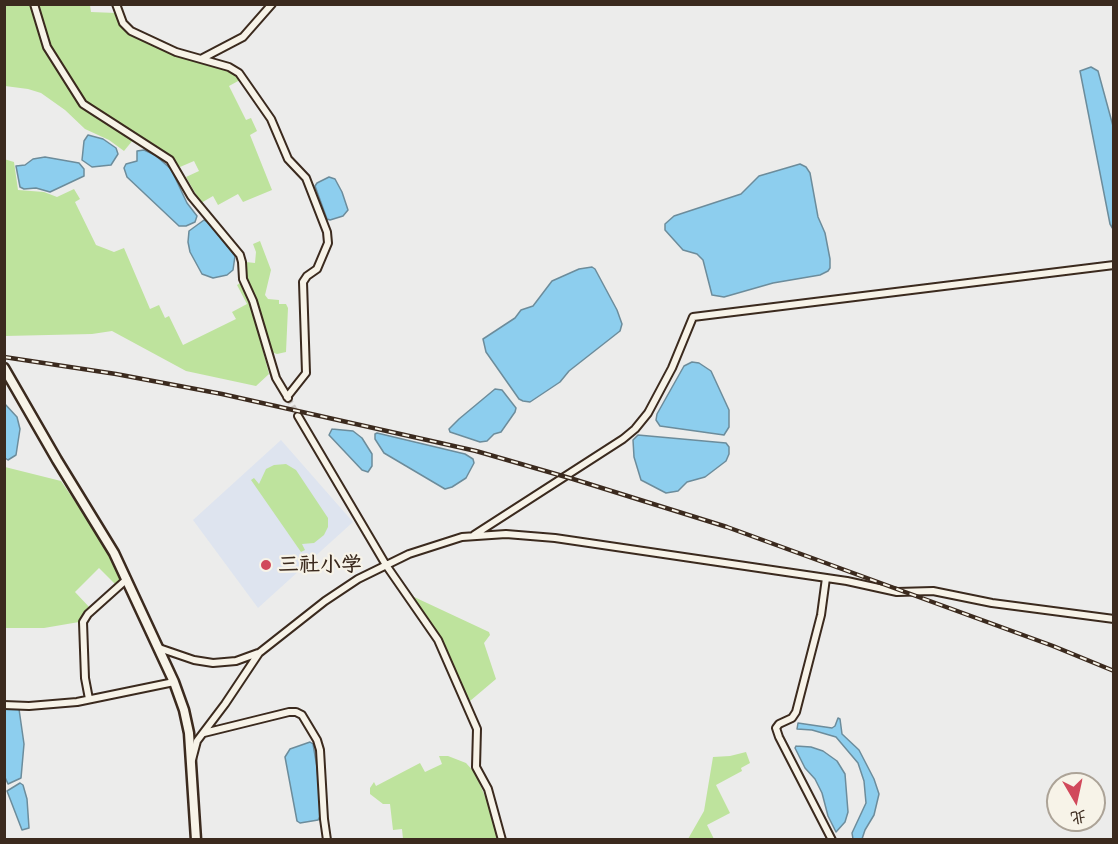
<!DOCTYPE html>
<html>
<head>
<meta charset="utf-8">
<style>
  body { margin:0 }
  #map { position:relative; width:1118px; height:844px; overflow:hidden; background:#ececeb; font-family:"Patrick Hand","LXGW WenKai TC",sans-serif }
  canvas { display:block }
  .frame { position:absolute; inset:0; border:6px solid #3b2a1e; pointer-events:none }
  .north { position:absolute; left:1046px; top:772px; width:60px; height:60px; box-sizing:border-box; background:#f7f3e8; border:2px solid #aca397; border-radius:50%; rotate:171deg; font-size:16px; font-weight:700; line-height:24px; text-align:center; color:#3b2a1e }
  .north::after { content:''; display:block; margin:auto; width:21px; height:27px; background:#d1495b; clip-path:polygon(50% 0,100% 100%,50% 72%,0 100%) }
</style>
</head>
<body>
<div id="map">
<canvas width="1118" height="844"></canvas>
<div class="frame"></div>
<div class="north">北</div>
</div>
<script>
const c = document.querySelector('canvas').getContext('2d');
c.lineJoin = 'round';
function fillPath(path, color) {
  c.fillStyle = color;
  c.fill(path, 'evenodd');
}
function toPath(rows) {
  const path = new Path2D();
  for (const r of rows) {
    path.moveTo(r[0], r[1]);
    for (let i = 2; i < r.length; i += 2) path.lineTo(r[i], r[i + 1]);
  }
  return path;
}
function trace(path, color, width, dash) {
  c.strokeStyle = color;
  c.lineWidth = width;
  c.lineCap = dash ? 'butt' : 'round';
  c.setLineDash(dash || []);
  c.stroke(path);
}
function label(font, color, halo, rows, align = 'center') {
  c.font = font + ' "Patrick Hand","LXGW WenKai TC",sans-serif';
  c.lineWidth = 4.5;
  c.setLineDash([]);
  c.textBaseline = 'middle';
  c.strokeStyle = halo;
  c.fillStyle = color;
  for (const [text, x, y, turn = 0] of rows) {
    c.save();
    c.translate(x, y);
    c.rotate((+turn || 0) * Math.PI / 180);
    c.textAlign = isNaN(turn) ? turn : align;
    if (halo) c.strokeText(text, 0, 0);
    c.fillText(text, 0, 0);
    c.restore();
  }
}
const built = toPath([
  [281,440,353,522,258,608,193,520]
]);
const green = toPath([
  [5,5,90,5,91,12,116,13,121,26,127,33,164,49,233,73,240,80,229,86,246,120,251,118,257,131,250,135,272,190,243,202,238,194,218,205,213,196,201,203,186,177,199,171,194,161,180,167,169,156,137,135,124,151,109,140,85,129,65,110,41,93,28,89,5,86],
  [4,159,14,162,18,190,44,192,57,197,74,189,80,199,75,202,96,245,114,252,124,248,150,309,159,305,165,318,169,316,183,345,236,319,232,312,247,304,237,285,242,282,249,297,269,374,256,386,186,371,112,331,92,334,5,336],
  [260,241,271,270,265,295,268,299,279,300,279,304,286,304,288,308,286,352,277,354,271,352,244,275,246,262,255,263,256,252,253,244],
  [286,464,296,470,328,518,328,527,324,535,314,543,302,544,305,550,301,552,251,480,254,478,259,484,266,469,274,465],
  [5,467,61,481,100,538,121,578,116,585,99,568,75,592,91,609,79,622,44,628,5,628],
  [412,596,489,632,490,635,484,643,496,679,470,701,434,628],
  [746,752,750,763,741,768,742,771,716,785,730,813,707,825,714,839,688,839,704,811,713,757,730,756],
  [439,756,448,756,466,763,475,773,493,815,498,839,403,839,402,829,393,830,390,804,383,804,370,794,370,788,374,782,376,786,420,763,425,772,442,764]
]);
const water = toPath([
  [1091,67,1098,71,1113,126,1113,229,1110,224,1080,71,1091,67],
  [88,135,103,139,116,148,118,154,111,165,92,167,82,160,84,141,88,135],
  [144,150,155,155,171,169,187,203,197,216,195,222,186,226,179,226,127,177,124,168,126,164,137,161,137,151,144,150],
  [45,157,79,163,84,169,84,176,50,192,36,188,24,189,20,187,16,166,25,165,33,159,45,157],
  [800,164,806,167,810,173,818,217,825,233,830,259,830,268,828,271,820,275,773,283,724,297,712,295,703,260,697,254,683,250,665,230,665,224,674,216,741,194,759,176,800,164],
  [329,177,335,179,342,192,348,210,343,216,330,220,327,219,315,186,317,183,329,177],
  [204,220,208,222,235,256,233,270,227,275,213,278,202,274,190,252,188,242,189,231,204,220],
  [592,267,595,269,617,310,622,324,620,331,569,371,560,382,530,402,523,401,519,399,486,352,483,339,515,318,521,310,533,306,552,281,579,269,592,267],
  [692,362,699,363,711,371,729,410,729,427,724,435,660,426,656,420,657,414,684,366,692,362],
  [495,389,502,390,516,408,515,412,501,432,494,434,487,441,480,442,450,432,449,429,459,419,495,389],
  [4,403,17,417,20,429,16,455,8,460,5,458,4,403],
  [332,429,353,431,362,438,372,454,372,466,368,472,362,470,329,435,332,429],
  [377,433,465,454,473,459,474,463,466,478,452,487,445,489,384,453,375,439,375,434,377,433],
  [638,435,726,443,729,447,729,454,726,461,705,477,687,482,678,491,666,493,641,480,634,457,633,440,638,435],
  [4,709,19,709,24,744,21,778,8,784,4,775,4,709],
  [838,718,840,719,842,734,859,750,874,779,879,794,874,815,865,830,862,839,853,839,852,833,866,803,864,781,858,763,836,737,812,730,797,729,798,723,832,728,835,726,838,718],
  [310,742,313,744,317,767,321,815,318,820,300,823,297,821,285,757,290,749,310,742],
  [796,746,811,747,823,751,837,761,845,774,848,812,845,822,836,832,828,816,822,793,815,779,805,768,795,748,796,746],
  [20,783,23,785,27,799,29,828,22,830,7,791,20,783]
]);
const streetTunnel = toPath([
  [288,398,298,416]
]);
const street = toPath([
  [34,4,47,47,83,104,170,160,191,196,240,255,242,262,243,279,253,301,276,378,288,398],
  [116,4,123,23,131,31,176,52,229,67,239,73,271,119,288,159,306,178,327,232,328,243,317,269,307,276,303,282,306,373,287,397],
  [201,59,243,37,272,4],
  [298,416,386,565,438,640,477,729,476,767,488,789,502,840],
  [474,535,623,439,635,429,648,413,672,368,693,317,1114,265],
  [826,578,821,615,796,712,792,718,779,724,776,728,779,737,832,840],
  [159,648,194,660,213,663,236,661,258,653],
  [89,699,85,678,83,622,88,614,127,579],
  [4,705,29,706,77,702,174,682],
  [204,733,289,712,296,712,302,715,317,740,320,750,324,819,327,840],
  [192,760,197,741,225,704,259,653,325,601,358,579,409,554,462,537,506,534,555,538,847,581,897,592,933,591,992,603,1114,619]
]);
const secondary = toPath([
  [4,368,57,460,114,553,174,682,184,710,189,733,196,840]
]);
const rail = toPath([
  [4,357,116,374,222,394,476,451,573,479,727,527,1053,646,1114,671]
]);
const markers = [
  [266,565,6,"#d1495b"]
];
const poiNames = [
  ["三社小学",278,565]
];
fillPath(built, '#dee4ef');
fillPath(green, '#bee39d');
fillPath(water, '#8dceee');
trace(water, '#6c8c9b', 1.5);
trace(streetTunnel, '#c9c5c2', 6, [6, 3]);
trace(street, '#3b2a1e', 10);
trace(secondary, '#3b2a1e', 13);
trace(street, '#f7f3e8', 6);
trace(secondary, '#f7f3e8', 8);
trace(rail, '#3b2a1e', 4.5);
trace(rail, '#f7f3e8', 2, [7]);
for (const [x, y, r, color] of markers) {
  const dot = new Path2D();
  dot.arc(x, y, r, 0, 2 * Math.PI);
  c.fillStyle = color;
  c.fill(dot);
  trace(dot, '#f7f3e8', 2);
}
label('bold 21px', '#3b2a1e', '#f7f3e8', poiNames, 'left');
</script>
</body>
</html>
